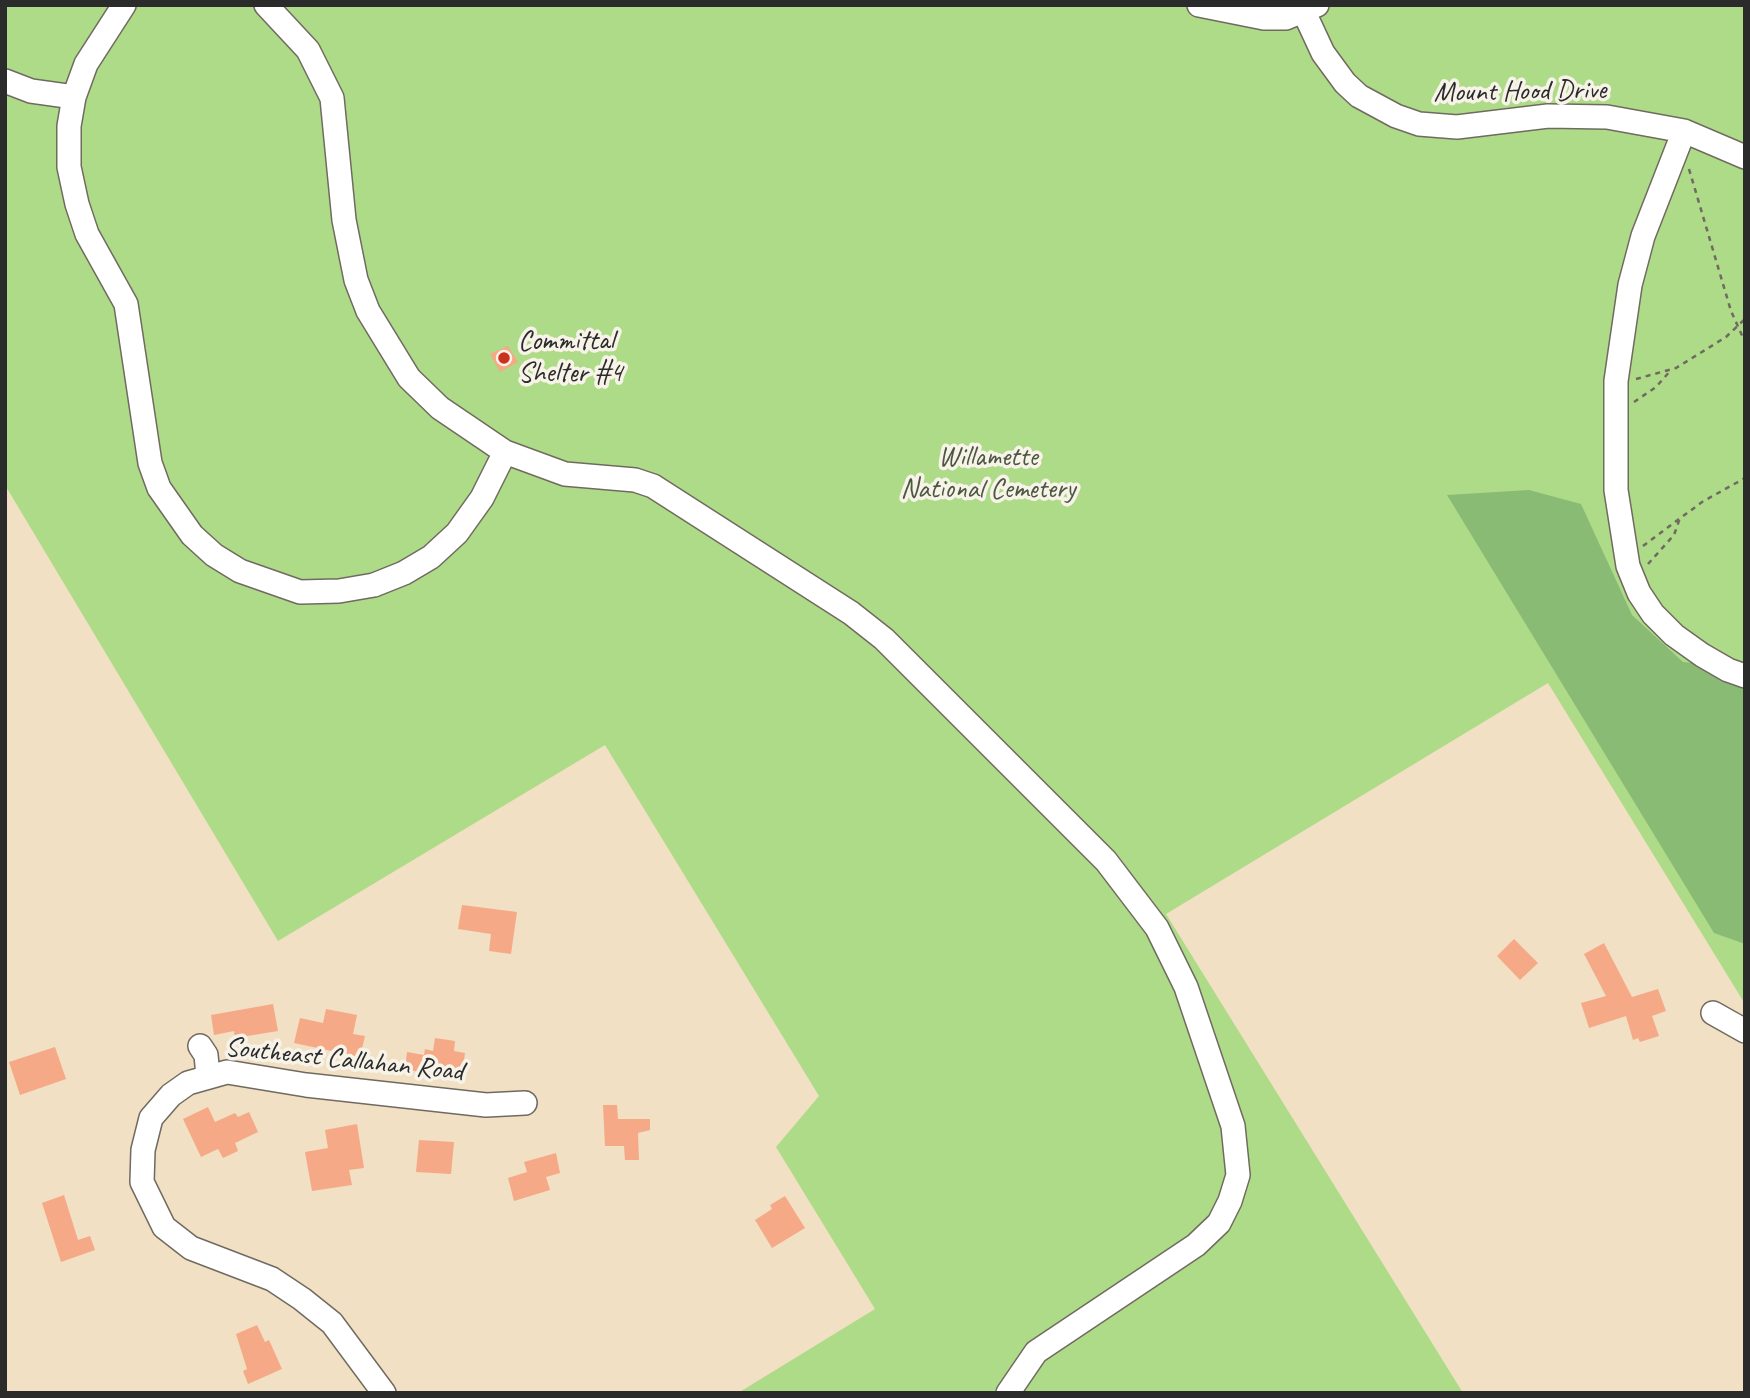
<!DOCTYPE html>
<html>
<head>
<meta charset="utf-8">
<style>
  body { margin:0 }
  #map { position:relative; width:1750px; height:1398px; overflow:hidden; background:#f1e0c3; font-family:Caveat,sans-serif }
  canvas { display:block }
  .frame { position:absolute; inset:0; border:7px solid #2b2b2b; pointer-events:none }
</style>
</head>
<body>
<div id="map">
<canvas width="1750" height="1398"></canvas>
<div class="frame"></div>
</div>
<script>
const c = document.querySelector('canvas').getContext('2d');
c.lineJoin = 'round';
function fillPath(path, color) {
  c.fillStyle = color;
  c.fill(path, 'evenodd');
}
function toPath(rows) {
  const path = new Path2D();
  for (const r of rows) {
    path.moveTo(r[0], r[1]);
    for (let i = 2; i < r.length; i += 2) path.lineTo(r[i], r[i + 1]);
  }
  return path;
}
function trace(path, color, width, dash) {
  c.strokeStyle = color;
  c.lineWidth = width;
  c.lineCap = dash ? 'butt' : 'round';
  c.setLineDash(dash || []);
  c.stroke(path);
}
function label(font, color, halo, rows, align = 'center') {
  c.font = font + ' Caveat,sans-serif';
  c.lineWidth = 7;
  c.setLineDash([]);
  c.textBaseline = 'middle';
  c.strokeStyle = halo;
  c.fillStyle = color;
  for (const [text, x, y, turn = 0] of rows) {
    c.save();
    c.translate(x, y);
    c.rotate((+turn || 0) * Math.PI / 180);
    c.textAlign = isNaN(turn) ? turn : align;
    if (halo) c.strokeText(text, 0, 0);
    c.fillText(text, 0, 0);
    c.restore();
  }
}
const green = toPath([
  [5,5,1745,5,1745,1004,1548,683,1166,914,1463,1393,738,1393,875,1309,776,1147,819,1096,605,745,278,941,5,485]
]);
const forest = toPath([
  [1529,490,1581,504,1632,615,1683,662,1745,668,1745,944,1714,933,1447,495]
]);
const building = toPath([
  [508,346,518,362,500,372,490,354],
  [462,905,517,912,511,954,489,951,491,934,458,929],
  [1514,939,1538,963,1520,980,1497,956],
  [1604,943,1632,997,1658,989,1666,1011,1652,1016,1659,1036,1640,1042,1638,1038,1633,1040,1626,1016,1589,1028,1581,1003,1606,996,1584,954],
  [273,1004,278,1031,235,1038,234,1031,214,1035,211,1015],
  [326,1009,357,1015,353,1034,365,1036,360,1057,294,1043,300,1018,323,1023],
  [435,1038,455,1041,454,1051,465,1053,461,1081,405,1069,407,1052,424,1055,425,1049,433,1051],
  [55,1047,66,1079,20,1095,9,1062],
  [603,1105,617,1105,618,1119,650,1119,650,1130,638,1133,639,1160,625,1160,624,1146,605,1146],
  [208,1107,215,1122,235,1113,238,1117,249,1112,258,1132,235,1143,238,1151,223,1158,218,1149,201,1157,183,1119],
  [357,1124,364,1168,349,1170,352,1185,312,1191,305,1152,328,1148,325,1130],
  [419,1140,454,1142,451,1174,416,1172],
  [556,1153,560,1173,546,1177,550,1190,514,1201,508,1178,527,1172,524,1162],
  [64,1195,78,1240,90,1236,95,1250,61,1262,42,1203],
  [785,1196,805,1228,772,1248,755,1220,772,1209,770,1205],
  [257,1325,265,1342,269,1340,282,1369,248,1384,243,1371,247,1369,236,1334]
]);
const path = toPath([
  [1689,169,1731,311,1745,342],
  [1636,379,1676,368,1726,337,1745,319],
  [1634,402,1656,387,1671,370],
  [1643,546,1702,502,1745,478],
  [1648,564,1674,535,1680,518]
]);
const minor = toPath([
  [124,5,86,64,74,97,69,126,69,167,77,204,87,234,126,304,150,463,159,488,192,535,214,555,240,571,300,592,339,591,374,585,404,573,431,557,457,533,482,498,505,452],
  [266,5,308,50,332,98,344,220,356,280,368,311,409,378,440,408,505,452,565,474,635,480,653,486,851,613,884,639,1106,861,1157,928,1186,987,1233,1126,1238,1175,1230,1201,1219,1223,1196,1245,1036,1352,1008,1393],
  [1199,5,1264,18,1286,18,1317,5],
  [1303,10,1323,53,1345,83,1359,96,1396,116,1419,124,1457,127,1548,116,1607,117,1684,131,1745,157],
  [5,81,31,91,74,97],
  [1684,131,1643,236,1630,285,1616,381,1616,490,1628,566,1639,593,1653,614,1674,635,1702,655,1728,670,1745,676],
  [1713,1013,1745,1031],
  [200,1046,206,1055,208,1076],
  [384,1393,332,1323,302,1299,272,1279,191,1248,164,1227,142,1182,143,1150,151,1118,171,1095,188,1083,227,1072,306,1085,486,1105,525,1103]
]);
const markers = [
  [504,358,7,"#c8321e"]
];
const streetNames = [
  ["Mount Hood Drive",1520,92,-1],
  ["Southeast Callahan Road",344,1060,6]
];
const poiNames = [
  ["Committal",518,342],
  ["Shelter #4",518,374]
];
const parkNames = [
  ["Willamette",988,458],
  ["National Cemetery",988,490]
];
fillPath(green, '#aedb87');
fillPath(forest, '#8abb74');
fillPath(building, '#f5a987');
trace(minor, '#706a60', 26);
trace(path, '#706a60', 2.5, [5, 5]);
trace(minor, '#fff', 23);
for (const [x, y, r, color] of markers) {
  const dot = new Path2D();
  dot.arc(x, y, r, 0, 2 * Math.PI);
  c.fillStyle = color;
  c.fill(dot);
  trace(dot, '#f7f3e8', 2.5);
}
label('28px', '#2b2b2b', '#f7f3e8', streetNames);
label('28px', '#2b2b2b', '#f7f3e8', poiNames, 'left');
label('28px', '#4c5742', '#f7f3e8', parkNames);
</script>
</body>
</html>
